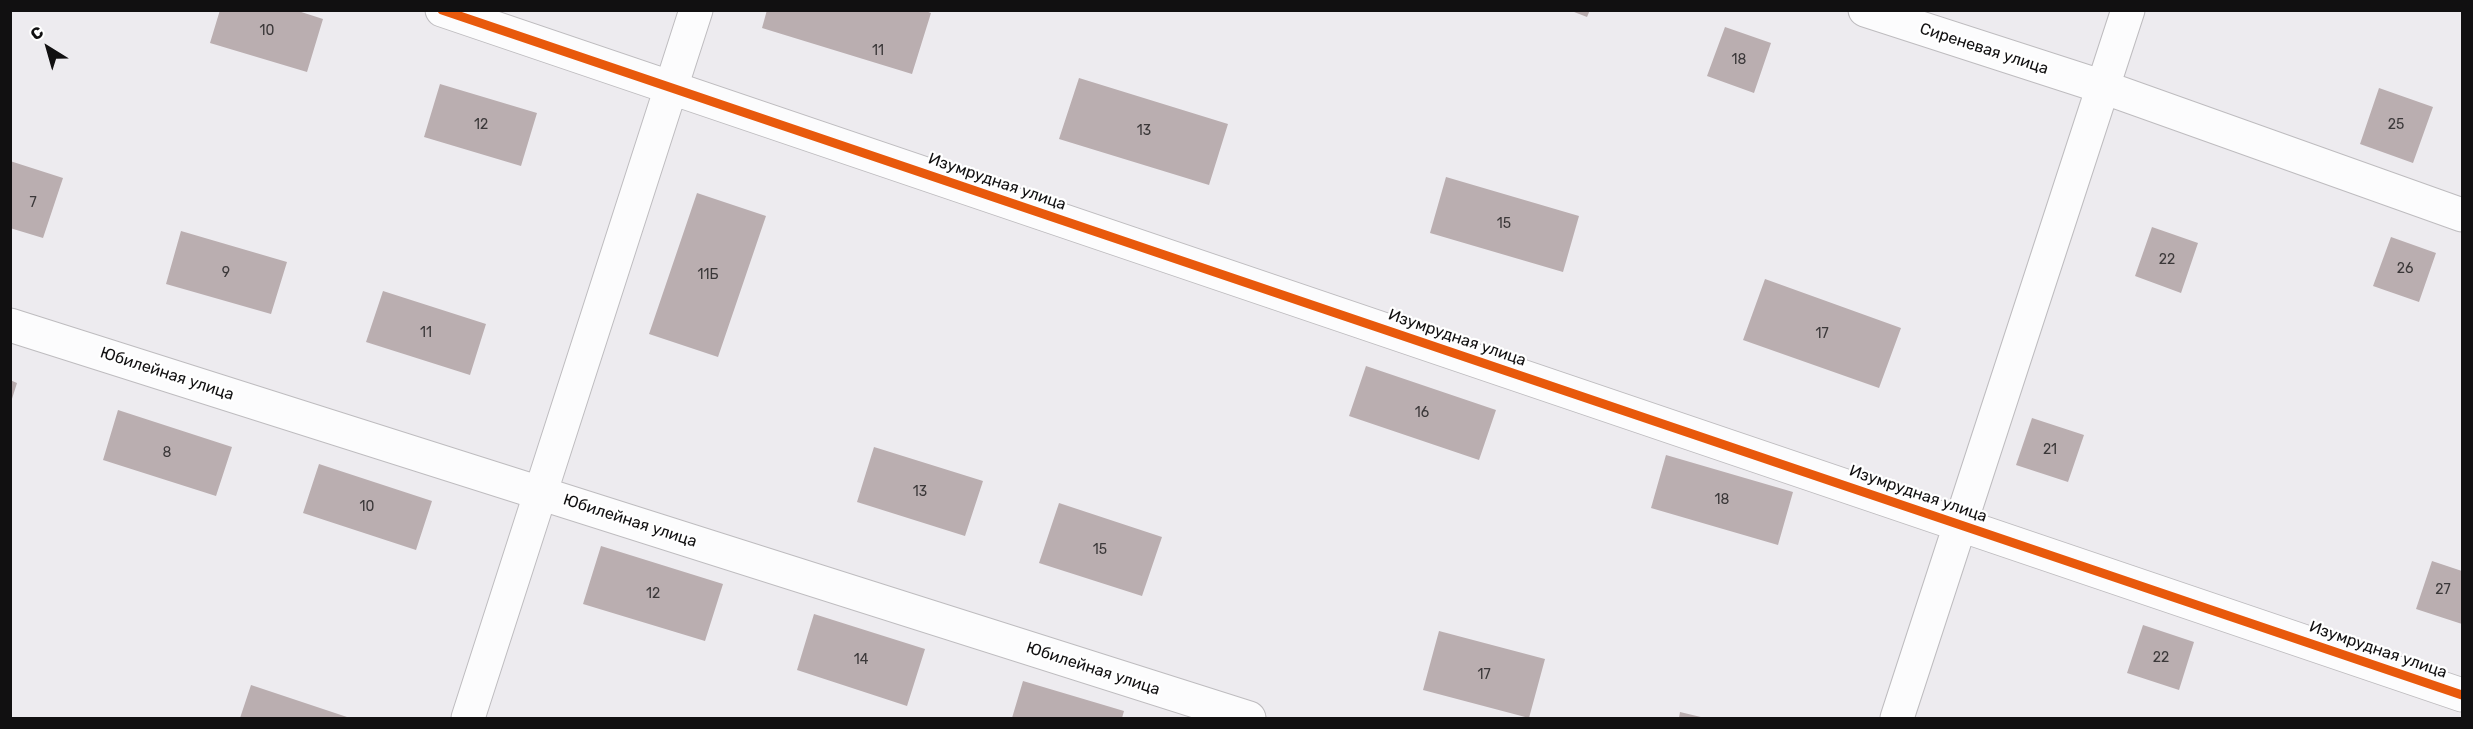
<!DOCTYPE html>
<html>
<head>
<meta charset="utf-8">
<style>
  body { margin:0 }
  #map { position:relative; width:2473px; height:729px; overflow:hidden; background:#edebef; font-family:Rubik,sans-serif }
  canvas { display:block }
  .frame { position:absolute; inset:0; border:12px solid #111011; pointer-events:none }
  .north { position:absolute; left:18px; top:18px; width:60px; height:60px; -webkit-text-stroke:4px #fff; paint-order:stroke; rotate:323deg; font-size:16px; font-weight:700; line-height:24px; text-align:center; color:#111011 }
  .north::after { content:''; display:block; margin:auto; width:21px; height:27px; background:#111011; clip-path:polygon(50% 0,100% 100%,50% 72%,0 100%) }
</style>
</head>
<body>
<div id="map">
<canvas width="2473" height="729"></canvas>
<div class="frame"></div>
<div class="north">С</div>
</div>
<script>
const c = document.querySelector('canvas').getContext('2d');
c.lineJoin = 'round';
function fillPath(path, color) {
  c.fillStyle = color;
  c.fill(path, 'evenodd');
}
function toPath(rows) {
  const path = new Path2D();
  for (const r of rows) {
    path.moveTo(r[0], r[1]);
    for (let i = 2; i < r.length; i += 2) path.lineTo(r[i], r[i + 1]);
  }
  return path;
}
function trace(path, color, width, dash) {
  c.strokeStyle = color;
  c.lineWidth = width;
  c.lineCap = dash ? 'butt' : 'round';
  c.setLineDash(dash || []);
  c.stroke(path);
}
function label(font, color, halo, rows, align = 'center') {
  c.font = font + ' Rubik,sans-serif';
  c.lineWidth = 4.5;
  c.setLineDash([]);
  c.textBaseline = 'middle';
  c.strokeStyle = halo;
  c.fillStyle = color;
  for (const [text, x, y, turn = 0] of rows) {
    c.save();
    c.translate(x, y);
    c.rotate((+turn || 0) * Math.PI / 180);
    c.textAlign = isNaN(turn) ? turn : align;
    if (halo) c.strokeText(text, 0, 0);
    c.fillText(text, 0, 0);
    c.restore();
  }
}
const building = toPath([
  [220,10,295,10,323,19,307,72,210,43],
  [767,10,923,10,931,13,912,74,762,28],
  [1569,10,1590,10,1587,17],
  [1725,27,1771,43,1754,93,1707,76],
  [1079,78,1228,124,1209,185,1059,139],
  [440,84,537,113,521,166,424,137],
  [2379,88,2433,107,2413,163,2360,144],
  [10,161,63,178,43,238,10,228],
  [1446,177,1579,216,1563,272,1430,233],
  [697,193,766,216,718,357,649,334],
  [2152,227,2198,243,2181,293,2135,276],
  [181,231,287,262,271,314,166,284],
  [2391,237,2436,253,2419,302,2373,286],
  [1765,279,1901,328,1879,388,1743,340],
  [383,291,486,324,470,375,366,342],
  [1366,366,1496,410,1479,460,1349,416],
  [10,380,17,383,11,402,10,402],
  [118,410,232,447,216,496,103,460],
  [2032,418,2084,435,2068,482,2016,465],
  [874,447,983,481,965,536,857,502],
  [1666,455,1793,492,1778,545,1651,508],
  [319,464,432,501,416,550,303,513],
  [1059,503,1162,537,1142,596,1039,563],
  [601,546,723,584,705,641,583,604],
  [2432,561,2462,571,2462,624,2416,609],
  [814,614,925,649,907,706,797,670],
  [2143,625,2194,642,2179,690,2127,673],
  [1439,631,1545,659,1529,718,1423,690],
  [1023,681,1124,711,1122,718,1012,718],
  [251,685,350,718,240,718],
  [1680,712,1705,718,1679,718]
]);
const minor = toPath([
  [442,10,2462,695],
  [1865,10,2103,87,2462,215],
  [10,325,1249,718],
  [468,718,696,10],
  [1897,718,2128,10]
]);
const cycleway = toPath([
  [442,10,2462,695]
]);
const numberNames = [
  ["10",267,31],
  ["11",878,51],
  ["18",1739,60],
  ["12",481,125],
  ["25",2396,125],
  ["13",1144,131],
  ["7",33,203],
  ["15",1504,224],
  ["22",2167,260],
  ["26",2405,269],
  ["9",226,273],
  ["11Б",708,275],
  ["11",426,333],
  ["17",1822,334],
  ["16",1422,413],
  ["21",2050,450],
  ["8",167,453],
  ["13",920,492],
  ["18",1722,500],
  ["10",367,507],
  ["15",1100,550],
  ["27",2443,590],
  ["12",653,594],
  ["22",2161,658],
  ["14",861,660],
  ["17",1484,675]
];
const streetNames = [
  ["Сиреневая улица",1984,49,18],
  ["Изумрудная улица",997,182,19],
  ["Изумрудная улица",1457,338,19],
  ["Юбилейная улица",167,374,18],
  ["Изумрудная улица",1918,494,19],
  ["Юбилейная улица",630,521,18],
  ["Изумрудная улица",2378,650,19],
  ["Юбилейная улица",1093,669,18]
];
fillPath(building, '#baaeb0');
trace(minor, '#bebcbf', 35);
trace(minor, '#fcfcfd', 33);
trace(cycleway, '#e8590c', 9);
label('14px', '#3b3839', null, numberNames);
label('16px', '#111011', '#fff', streetNames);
</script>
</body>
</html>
